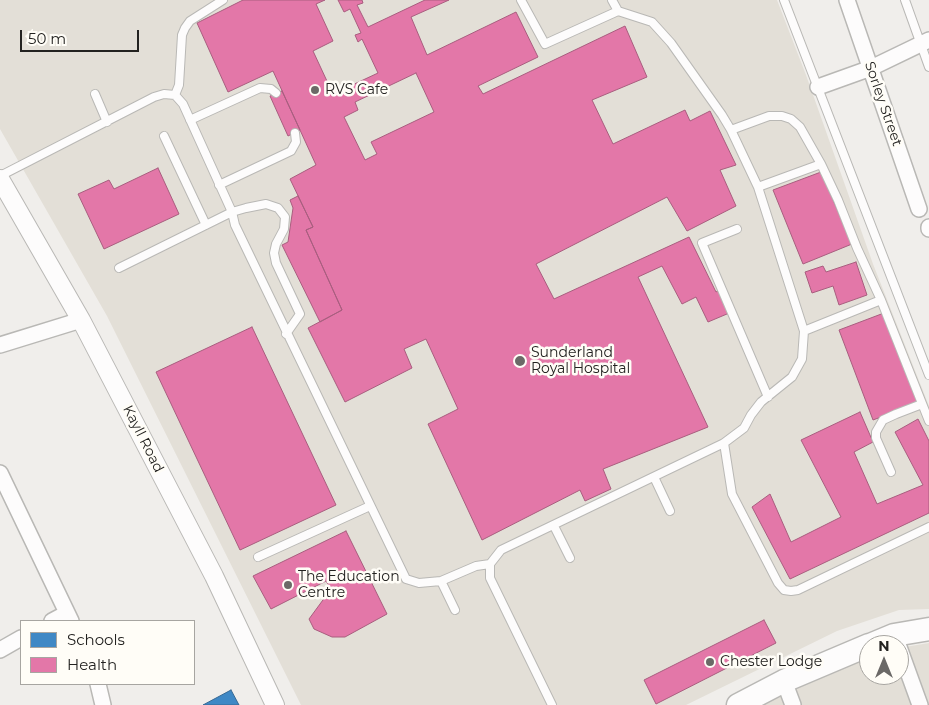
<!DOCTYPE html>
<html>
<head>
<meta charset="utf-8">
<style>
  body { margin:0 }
  #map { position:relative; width:929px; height:705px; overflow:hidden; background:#f0eeeb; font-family:Montserrat,sans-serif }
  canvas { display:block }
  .legend { position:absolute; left:20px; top:620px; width:175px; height:65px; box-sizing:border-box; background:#fffdf7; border:1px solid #a7a5a1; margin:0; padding:6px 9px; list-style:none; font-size:15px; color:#232220 }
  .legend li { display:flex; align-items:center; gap:10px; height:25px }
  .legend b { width:25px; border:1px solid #a7a5a1 }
  .north { position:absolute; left:859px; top:635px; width:50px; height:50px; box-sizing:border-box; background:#fffdf7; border:1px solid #a7a5a1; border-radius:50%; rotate:0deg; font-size:14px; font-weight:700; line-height:20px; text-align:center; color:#232220 }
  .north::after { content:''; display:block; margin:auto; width:18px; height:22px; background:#6b6967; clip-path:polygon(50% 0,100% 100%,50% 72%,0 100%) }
  .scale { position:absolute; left:20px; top:30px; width:119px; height:22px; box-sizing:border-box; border:2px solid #232220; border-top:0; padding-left:6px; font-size:15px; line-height:18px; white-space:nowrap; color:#232220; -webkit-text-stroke:4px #fffdf7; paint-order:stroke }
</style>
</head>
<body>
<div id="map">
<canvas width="929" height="705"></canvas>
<ul class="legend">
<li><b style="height:14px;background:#3f88c5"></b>Schools</li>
<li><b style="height:14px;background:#e377a8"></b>Health</li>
</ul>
<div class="north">N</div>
<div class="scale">50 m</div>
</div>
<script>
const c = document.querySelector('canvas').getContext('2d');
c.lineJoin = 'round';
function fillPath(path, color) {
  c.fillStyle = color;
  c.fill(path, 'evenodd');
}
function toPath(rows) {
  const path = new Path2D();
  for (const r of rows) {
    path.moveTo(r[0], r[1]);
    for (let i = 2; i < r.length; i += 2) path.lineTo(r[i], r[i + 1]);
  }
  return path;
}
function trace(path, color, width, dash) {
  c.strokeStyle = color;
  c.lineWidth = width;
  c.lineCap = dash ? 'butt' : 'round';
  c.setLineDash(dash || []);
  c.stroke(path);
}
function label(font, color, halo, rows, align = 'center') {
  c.font = font + ' Montserrat,sans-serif';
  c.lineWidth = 5;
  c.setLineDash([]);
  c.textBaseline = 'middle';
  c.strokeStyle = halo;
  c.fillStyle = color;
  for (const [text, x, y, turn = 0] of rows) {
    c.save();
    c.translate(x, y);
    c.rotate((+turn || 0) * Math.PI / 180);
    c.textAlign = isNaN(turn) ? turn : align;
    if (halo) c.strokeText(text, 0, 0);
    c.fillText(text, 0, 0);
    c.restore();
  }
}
const built = toPath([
  [0,0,777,0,806,75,873,264,929,406,929,609,899,610,837,631,686,705,301,705,107,316,0,129],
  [929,643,929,705,740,705,869,653,869,675,899,675,899,648]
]);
const schools = toPath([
  [231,690,239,705,203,705,231,690]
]);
const health = toPath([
  [243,0,325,0,316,4,333,41,313,51,333,94,378,73,362,39,358,42,355,35,361,33,350,9,344,12,338,0,362,0,363,3,357,5,368,27,425,0,449,0,411,17,427,55,516,12,538,57,478,86,483,94,625,26,647,77,592,100,613,144,685,110,690,121,710,111,736,165,720,170,736,206,687,231,667,197,536,264,554,299,689,237,716,292,723,288,734,311,708,322,696,297,682,304,662,266,638,277,708,427,603,469,611,489,585,501,580,490,482,540,428,424,458,409,426,339,404,349,412,368,345,402,308,328,342,310,306,230,313,227,290,179,316,165,273,71,228,92,197,23,243,0],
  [416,73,434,112,371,142,377,154,365,160,344,117,358,110,355,102,416,73],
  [282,91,300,130,288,136,270,96,282,91],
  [158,168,179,214,104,249,78,194,109,180,114,189,158,168],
  [821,172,852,244,803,264,773,190,821,172],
  [298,196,313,227,306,230,342,310,320,322,282,245,288,242,293,208,290,200,298,196],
  [856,262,867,295,839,305,833,286,812,293,805,272,823,266,826,272,856,262],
  [884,313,918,403,873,420,839,330,884,313],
  [252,327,336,505,240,550,156,372,252,327],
  [860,412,873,442,854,452,877,504,923,485,895,432,918,419,929,441,929,513,790,579,752,507,770,494,791,542,841,517,801,440,860,412],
  [346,531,387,614,345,637,332,637,314,629,309,619,331,589,326,581,271,609,253,576,346,531],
  [764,620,776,643,656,704,644,680,764,620]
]);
const service = toPath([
  [521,0,545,44,618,11,652,22,671,43,722,115,731,130,758,187,804,331,802,359,792,377,761,402,751,415,744,428,724,443,501,550,490,564,490,578,552,705],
  [612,0,618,11],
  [784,0,929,375],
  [905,0,929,67],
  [95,94,107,122],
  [175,95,183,104,232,212,235,225,406,579,419,583,441,581,476,566,490,564],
  [190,120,260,88,271,89,276,93],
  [731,130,769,116,782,116,791,119,800,127,821,164,838,200,857,248,881,300,929,421],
  [164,136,206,225],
  [0,176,154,97,164,94,175,95,179,85,182,35,185,28,190,21,223,0],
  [219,185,291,151,296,142,295,133],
  [758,187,821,164],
  [737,229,702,243,768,397],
  [119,268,232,212,246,208,266,204,278,208,285,217,284,229,276,244,274,253,276,263,300,314,286,334],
  [804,331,881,300],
  [724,443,732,494,778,583,784,590,791,591,798,590,929,527],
  [891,472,876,438,876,432,883,420,896,414,922,404],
  [654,477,670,511],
  [554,526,570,558],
  [258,557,370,506],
  [441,581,455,610]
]);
const minor = toPath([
  [847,0,919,209],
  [818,87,871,68,929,40],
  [929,227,929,229],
  [0,345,81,320],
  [0,473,71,621],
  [52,621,67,613],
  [899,647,920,705],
  [0,650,21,638],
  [784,681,793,705],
  [98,684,103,705]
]);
const tertiary = toPath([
  [0,179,81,320,214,576,275,705]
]);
const primary = toPath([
  [870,645,894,635,929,629],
  [738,705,784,681,869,645]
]);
const markers = [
  [315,90,5,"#6b6967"],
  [520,361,6,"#6b6967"],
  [288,585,5,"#6b6967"],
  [710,662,5,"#6b6967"]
];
const poiNames = [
  ["RVS Cafe",325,90],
  ["Sunderland",531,353],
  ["Royal Hospital",531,369],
  ["The Education",298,577],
  ["Centre",298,593],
  ["Chester Lodge",720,662]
];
const streetNames = [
  ["Sorley Street",883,104,71],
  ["Kayll Road",143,439,63]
];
fillPath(built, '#e3dfd7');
fillPath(schools, '#3f88c5');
trace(schools, '#376994', 1);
fillPath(health, '#e377a8');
trace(health, '#a95e7f', 1);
trace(service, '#b9b8b5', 10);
trace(minor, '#b9b8b5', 18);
trace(tertiary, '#b9b8b5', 20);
trace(primary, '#b9b8b5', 25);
trace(service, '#fdfcfc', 8);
trace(minor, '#fdfcfc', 15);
trace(tertiary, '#fdfcfc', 18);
trace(primary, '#fdfcfc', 22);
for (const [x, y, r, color] of markers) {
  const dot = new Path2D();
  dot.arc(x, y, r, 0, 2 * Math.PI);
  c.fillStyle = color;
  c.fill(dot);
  trace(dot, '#fffdf7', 2);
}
label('14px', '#232220', '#fffdf7', poiNames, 'left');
label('14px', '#232220', '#fffdf7', streetNames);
</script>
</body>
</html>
